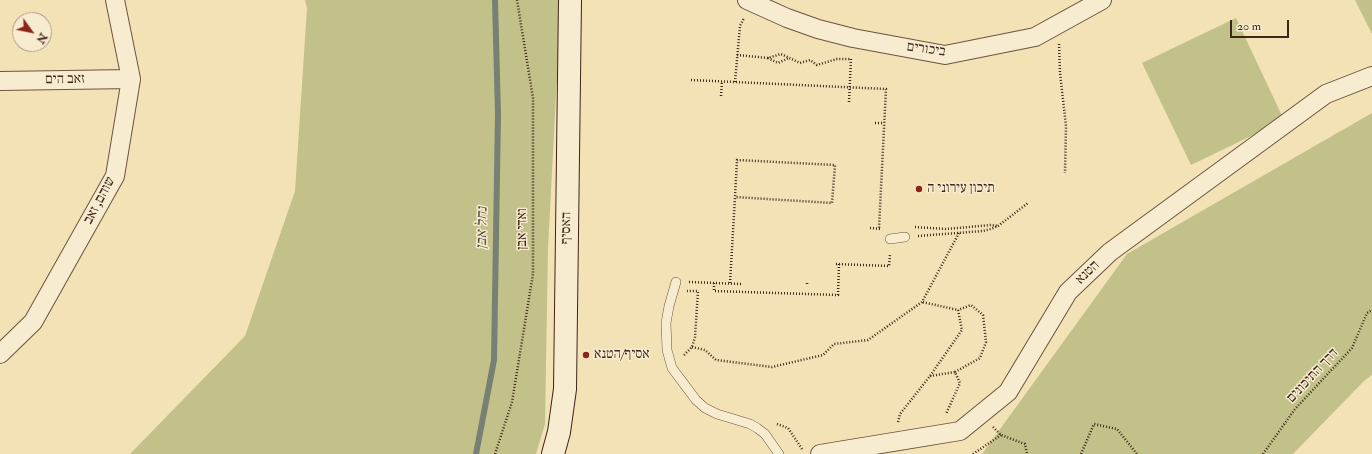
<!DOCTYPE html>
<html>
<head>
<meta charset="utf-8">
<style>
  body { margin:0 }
  #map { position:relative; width:1372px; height:454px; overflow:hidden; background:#f2e2b6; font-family:"IM FELL Double Pica",serif }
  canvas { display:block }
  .north { position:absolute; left:12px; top:12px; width:40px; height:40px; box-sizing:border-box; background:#f7ecd0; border:1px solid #ad9c87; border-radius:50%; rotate:123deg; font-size:11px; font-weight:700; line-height:16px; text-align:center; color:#3f2419 }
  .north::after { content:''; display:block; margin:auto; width:14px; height:18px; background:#8f2418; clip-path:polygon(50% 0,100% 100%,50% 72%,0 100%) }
  .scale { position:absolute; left:1230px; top:20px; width:59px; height:18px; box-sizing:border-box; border:2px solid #3f2419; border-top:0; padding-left:5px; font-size:12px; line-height:14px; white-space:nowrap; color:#3f2419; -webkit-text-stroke:3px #f7ecd0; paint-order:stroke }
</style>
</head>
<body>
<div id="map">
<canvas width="1372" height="454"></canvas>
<div class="north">N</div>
<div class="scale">20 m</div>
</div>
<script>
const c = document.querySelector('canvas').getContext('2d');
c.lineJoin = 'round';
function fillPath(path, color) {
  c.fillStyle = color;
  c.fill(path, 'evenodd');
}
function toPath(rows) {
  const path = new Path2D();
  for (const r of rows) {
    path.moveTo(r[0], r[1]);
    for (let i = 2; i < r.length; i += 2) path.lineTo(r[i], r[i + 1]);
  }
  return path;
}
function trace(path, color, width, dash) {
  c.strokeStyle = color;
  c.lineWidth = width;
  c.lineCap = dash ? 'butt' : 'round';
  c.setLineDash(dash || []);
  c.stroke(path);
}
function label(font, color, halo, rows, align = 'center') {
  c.font = font + ' "IM FELL Double Pica","Frank Ruhl Libre",serif';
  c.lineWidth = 3;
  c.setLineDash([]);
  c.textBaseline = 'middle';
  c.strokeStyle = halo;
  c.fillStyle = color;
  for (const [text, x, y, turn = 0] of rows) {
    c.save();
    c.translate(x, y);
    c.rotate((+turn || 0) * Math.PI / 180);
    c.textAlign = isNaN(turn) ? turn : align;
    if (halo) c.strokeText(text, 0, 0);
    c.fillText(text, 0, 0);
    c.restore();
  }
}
const green = toPath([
  [305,0,561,0,548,248,545,424,536,454,130,454,245,336,295,191,307,8],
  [1355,0,1372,0,1372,34],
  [1236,18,1284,120,1191,165,1142,63],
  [1372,113,1372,375,1364,381,1293,454,982,454,1127,254]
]);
const stream = toPath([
  [476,454,494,360,498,114,495,0]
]);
const path = toPath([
  [1059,44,1060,73,1066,126,1065,173],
  [737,55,768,58,781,54,800,63,810,60,817,65,837,59,851,59],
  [768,58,778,63,789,58],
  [691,80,886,89,879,228],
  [735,82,740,26,744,18],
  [721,96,722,82],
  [849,102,851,58],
  [875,123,884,123],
  [915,227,946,229,991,225,998,226],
  [870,228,881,229],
  [918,236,983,231,991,229,998,226,1028,203],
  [836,264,889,266,890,254],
  [689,282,741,284],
  [714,283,714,291,838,295,839,264],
  [730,283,735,197,737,160,835,165,832,203,735,197],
  [807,283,807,286],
  [692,347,705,350,716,360,772,367,823,355,834,344,868,340,922,302,959,233],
  [684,355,692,347,695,337,698,291,687,291],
  [955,372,980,358,986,342,983,315,971,305,958,310],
  [930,376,955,372,960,383,946,414],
  [898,422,900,414,930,376,962,330,958,310,922,302],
  [777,424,788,428,802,449],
  [993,427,1001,435,1025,444,1027,454],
  [495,454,512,402,533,274,533,98,517,0],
  [973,454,1001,435],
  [1081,454,1094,424,1117,429,1137,454],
  [1263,454,1295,409,1352,348,1367,313,1372,310]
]);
const lane = toPath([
  [890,239,905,237],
  [676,282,669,306,666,323,667,350,672,368,696,400,705,408,717,414,750,424,757,428,765,434,779,454]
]);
const street = toPath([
  [747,0,787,18,818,29,853,38,945,55,1035,37,1102,0],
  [0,81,131,79],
  [0,354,33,322,115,176,131,79,115,0],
  [820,454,960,431,1008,392,1068,292,1110,252,1326,94,1372,76]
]);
const secondary = toPath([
  [553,454,559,432,565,389,570,0]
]);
const markers = [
  [919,189,4,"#8f2418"],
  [586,355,4,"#8f2418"]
];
const streetNames = [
  ["ביכורים",926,50,8],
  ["זאב הים",65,80,-1],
  ["שוהם, זאב",100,201,-62],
  ["האסיף",567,228,-89],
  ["ואדי אבן",523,229,-90],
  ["הטנא",1088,273,-44],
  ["דרך התיכונים",1313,376,-47]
];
const poiNames = [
  ["תיכון עירוני ה",927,189],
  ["אסיף/הטנא",594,355]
];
const waterNames = [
  ["נחל אבן",483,228,-89]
];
fillPath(green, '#c1c189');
trace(stream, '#768073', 6);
trace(lane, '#6c5440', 10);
trace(street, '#6c5440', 20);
trace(secondary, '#3f2419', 24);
trace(path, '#3f2419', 2.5, [1, 2]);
trace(lane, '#f7ecd0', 9);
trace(street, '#f7ecd0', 18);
trace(secondary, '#f7ecd0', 22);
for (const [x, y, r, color] of markers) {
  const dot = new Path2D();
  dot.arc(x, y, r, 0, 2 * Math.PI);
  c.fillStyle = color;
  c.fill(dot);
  trace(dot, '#f7ecd0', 1.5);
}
label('14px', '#3f2419', '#f7ecd0', streetNames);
label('14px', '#3f2419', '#f7ecd0', poiNames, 'left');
label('italic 15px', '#5b5246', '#f7ecd0', waterNames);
</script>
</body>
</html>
